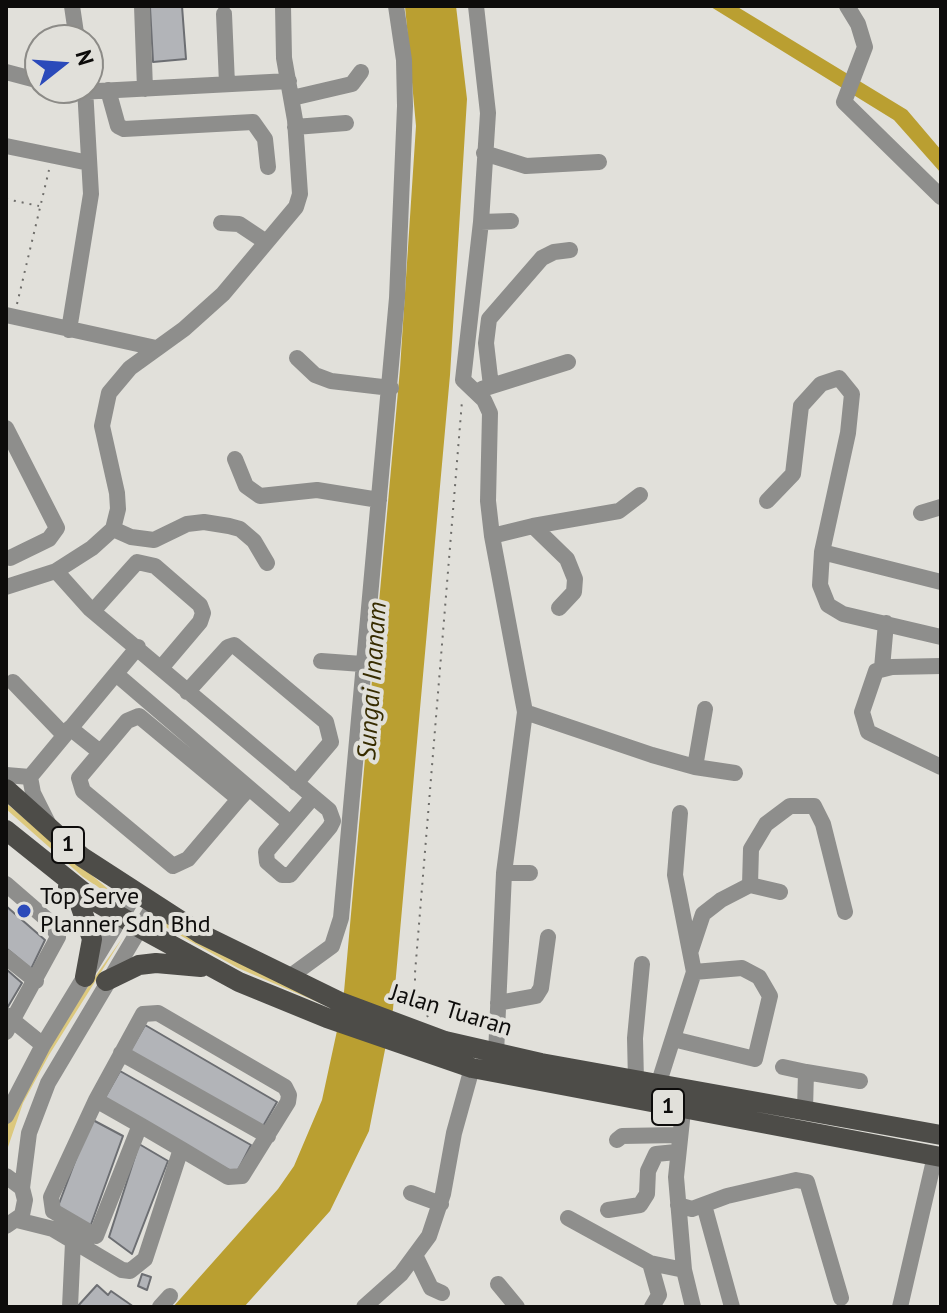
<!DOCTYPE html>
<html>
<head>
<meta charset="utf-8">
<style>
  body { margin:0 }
  #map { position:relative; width:947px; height:1313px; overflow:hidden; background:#e1e0da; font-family:"PT Sans",sans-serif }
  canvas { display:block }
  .frame { position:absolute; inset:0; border:8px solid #0d0c0b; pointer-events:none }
  .north { position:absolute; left:24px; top:24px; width:80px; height:80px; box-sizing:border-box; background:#e1e0da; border:2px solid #8c8b87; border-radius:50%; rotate:73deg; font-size:22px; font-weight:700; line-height:32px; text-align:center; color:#0d0c0b }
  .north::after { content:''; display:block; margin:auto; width:28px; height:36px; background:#2b4aba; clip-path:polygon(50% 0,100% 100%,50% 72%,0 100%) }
</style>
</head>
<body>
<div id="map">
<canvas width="947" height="1313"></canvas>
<div class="frame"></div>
<div class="north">N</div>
</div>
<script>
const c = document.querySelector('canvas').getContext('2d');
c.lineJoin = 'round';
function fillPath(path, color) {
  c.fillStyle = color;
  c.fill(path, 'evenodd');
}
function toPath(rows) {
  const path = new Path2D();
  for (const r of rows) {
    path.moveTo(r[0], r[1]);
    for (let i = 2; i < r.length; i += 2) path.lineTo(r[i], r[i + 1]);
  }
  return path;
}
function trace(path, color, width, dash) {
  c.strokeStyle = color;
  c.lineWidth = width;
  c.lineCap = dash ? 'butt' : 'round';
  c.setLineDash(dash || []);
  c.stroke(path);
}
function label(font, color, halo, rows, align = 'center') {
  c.font = font + ' "PT Sans",sans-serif';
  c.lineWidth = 8;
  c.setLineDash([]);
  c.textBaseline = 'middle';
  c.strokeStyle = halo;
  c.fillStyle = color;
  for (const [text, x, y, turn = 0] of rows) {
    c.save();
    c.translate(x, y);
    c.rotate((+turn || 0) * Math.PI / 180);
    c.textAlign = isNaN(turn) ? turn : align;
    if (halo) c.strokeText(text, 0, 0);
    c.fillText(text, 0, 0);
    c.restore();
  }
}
const green = toPath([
  [6,803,120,899,119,901,83,877,6,809],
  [153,920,163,920,327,1006,238,968],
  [123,937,49,1055,23,1103,8,1147,6,1180,6,1113,57,1031]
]);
const water = toPath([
  [405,6,456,6,467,99,450,375,393,1009,369,1131,330,1211,244,1307,173,1307,278,1189,294,1166,322,1100,343,1003,400,369,416,126],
  [703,6,736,6,907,110,941,150,941,173,894,120,711,7]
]);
const building = toPath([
  [182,6,186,59,153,62,150,7,182,6],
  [6,906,45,940,31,969,6,948,6,906],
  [6,969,22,983,6,1010,6,969],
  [145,1025,277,1102,262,1128,130,1051,145,1025],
  [120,1071,251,1145,236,1174,104,1099,120,1071],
  [91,1119,123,1136,89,1230,57,1209,91,1119],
  [139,1144,168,1161,132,1254,109,1237,139,1144],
  [142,1274,151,1277,147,1290,138,1286,142,1274],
  [97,1285,108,1295,111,1291,134,1307,77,1307,97,1285]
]);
const path = toPath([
  [6,199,39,206],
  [17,304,49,170],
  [428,1017,415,994,415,973,462,401]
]);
const minor = toPath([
  [72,6,77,40],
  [142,6,145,89],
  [476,6,488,113,481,222,463,380,484,400,490,413,488,501,492,536,525,712,504,873,496,1054],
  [847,6,858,24,865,47,844,102,941,197],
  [224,14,227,84],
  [6,72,40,81],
  [65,88,79,92,289,81],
  [108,90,118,126,124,129,253,122,265,139,268,167],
  [292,98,352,84,361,72],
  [295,127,346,123],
  [6,146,89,163],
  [484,153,526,166,599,162],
  [481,222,511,221],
  [221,223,239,224,266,242],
  [6,315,156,348],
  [69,330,91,194,85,88],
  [297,358,315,375,331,381,391,388],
  [491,386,486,343,489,319,542,258,554,252,570,250],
  [482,389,568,362],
  [6,428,57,528,49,539,10,558],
  [235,459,246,486,260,496,317,490,379,500],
  [767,501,793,474,801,406,821,384,839,378,852,394,848,433,822,552,941,582],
  [921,513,941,507],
  [533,526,619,511,640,495],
  [113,529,131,537,154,540,187,524,204,522,229,526,240,529,254,541,267,563],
  [492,536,533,526,567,559,575,579,574,592,559,608],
  [822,552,820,585,828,605,843,614,941,637],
  [56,571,90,609,329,810,333,821,330,827,290,875,282,875,267,862,266,852,313,797],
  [6,587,56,571,92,548,113,529,118,509,117,493,102,426,109,393,130,368,184,329,223,294,296,207,300,194,295,120,284,58,283,6],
  [93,611,137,562,155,566,200,605,203,613,200,622,161,668],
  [321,661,362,664],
  [941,666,892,667,876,671,862,712,868,732,941,767],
  [882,668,886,623],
  [116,674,290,823],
  [13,682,64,735],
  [187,692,228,647,234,645,326,722,331,742,296,783],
  [525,712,652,755,695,767,735,773],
  [70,728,100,752],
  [695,767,705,709],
  [6,775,30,777,138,647],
  [30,777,33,793,48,823],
  [239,799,139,716,127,721,79,778,83,791,173,866,188,859,239,799,249,788],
  [504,873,530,873],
  [6,884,51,923,58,937,6,1032],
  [750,885,780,892],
  [691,950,703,914,721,900,750,885,751,849,766,824,790,806,814,806,823,824,845,912],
  [6,957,36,981],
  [288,978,332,946,341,918,397,298,405,106,404,60,396,6],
  [498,1003,536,996,541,988,548,937],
  [6,1015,43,1045],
  [673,1039,755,1059,770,996,759,977,742,968,694,972],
  [121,1053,268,1136],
  [783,1067,806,1072],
  [636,1081,635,1038,642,964],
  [659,1082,694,972,675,875,680,813],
  [96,1100,140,1125,181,1149,228,1177,242,1176,288,1102,289,1095,285,1087,158,1013,143,1014,96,1100,51,1197,53,1211,96,1236,140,1125],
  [805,1110,806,1072,860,1081],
  [683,1111,676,1177,684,1270,693,1307],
  [6,1116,43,1045,135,894],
  [617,1140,622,1136,678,1135],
  [6,1176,22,1188,25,1200,22,1215,6,1226],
  [22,1188,29,1133,48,1083,154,905],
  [411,1193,441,1204],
  [678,1205,692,1209,727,1196,796,1180,807,1182,841,1298],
  [704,1205,732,1307],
  [608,1210,640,1205,647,1194,648,1171,656,1154,676,1152],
  [568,1218,650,1263,684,1270],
  [17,1220,53,1229,122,1270,130,1271,145,1259,181,1149],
  [415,1255,431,1288,442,1293],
  [650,1263,659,1295,652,1307],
  [498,1284,517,1307],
  [70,1307,73,1242],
  [160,1307,170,1296],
  [364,1307,401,1274,429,1236,443,1194,454,1133,472,1068],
  [900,1307,935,1156]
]);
const major = toPath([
  [6,789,82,857,201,934,338,1001,445,1041,541,1063,941,1135],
  [6,830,96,902,140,928,239,982,327,1018,472,1068,941,1157],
  [68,887,79,902,92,939,85,977],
  [106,981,139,965,156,963,201,967]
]);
const markers = [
  [24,911,8,"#2b4aba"]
];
const shields = [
  [68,845,32],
  [668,1107,32]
];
const shieldNames = [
  ["1",68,845],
  ["1",668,1107]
];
const poiNames = [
  ["Top Serve",40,897],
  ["Planner Sdn Bhd",40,925]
];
const streetNames = [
  ["Jalan Tuaran",451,1011,17]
];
const waterNames = [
  ["Sungai Inanam",373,681,-86]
];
fillPath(green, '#dcc87d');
fillPath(water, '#ba9f31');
fillPath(building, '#b2b4b8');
trace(building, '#6c6e72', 2);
trace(path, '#6e6d6a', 2, [2, 6]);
trace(minor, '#8e8e8c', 16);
trace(major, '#4d4c48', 20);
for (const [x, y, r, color] of markers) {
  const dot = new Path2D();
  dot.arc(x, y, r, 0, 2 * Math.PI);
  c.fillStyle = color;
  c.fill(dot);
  trace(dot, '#e1e0da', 3);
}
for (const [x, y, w] of shields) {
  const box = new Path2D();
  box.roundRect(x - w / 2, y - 18, w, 36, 6);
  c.fillStyle = '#e1e0da';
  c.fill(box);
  trace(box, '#0d0c0b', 2);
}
label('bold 22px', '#0d0c0b', null, shieldNames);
label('24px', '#0d0c0b', '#e1e0da', poiNames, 'left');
label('24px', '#0d0c0b', '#e1e0da', streetNames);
label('italic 26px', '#372c00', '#e1e0da', waterNames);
</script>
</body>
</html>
